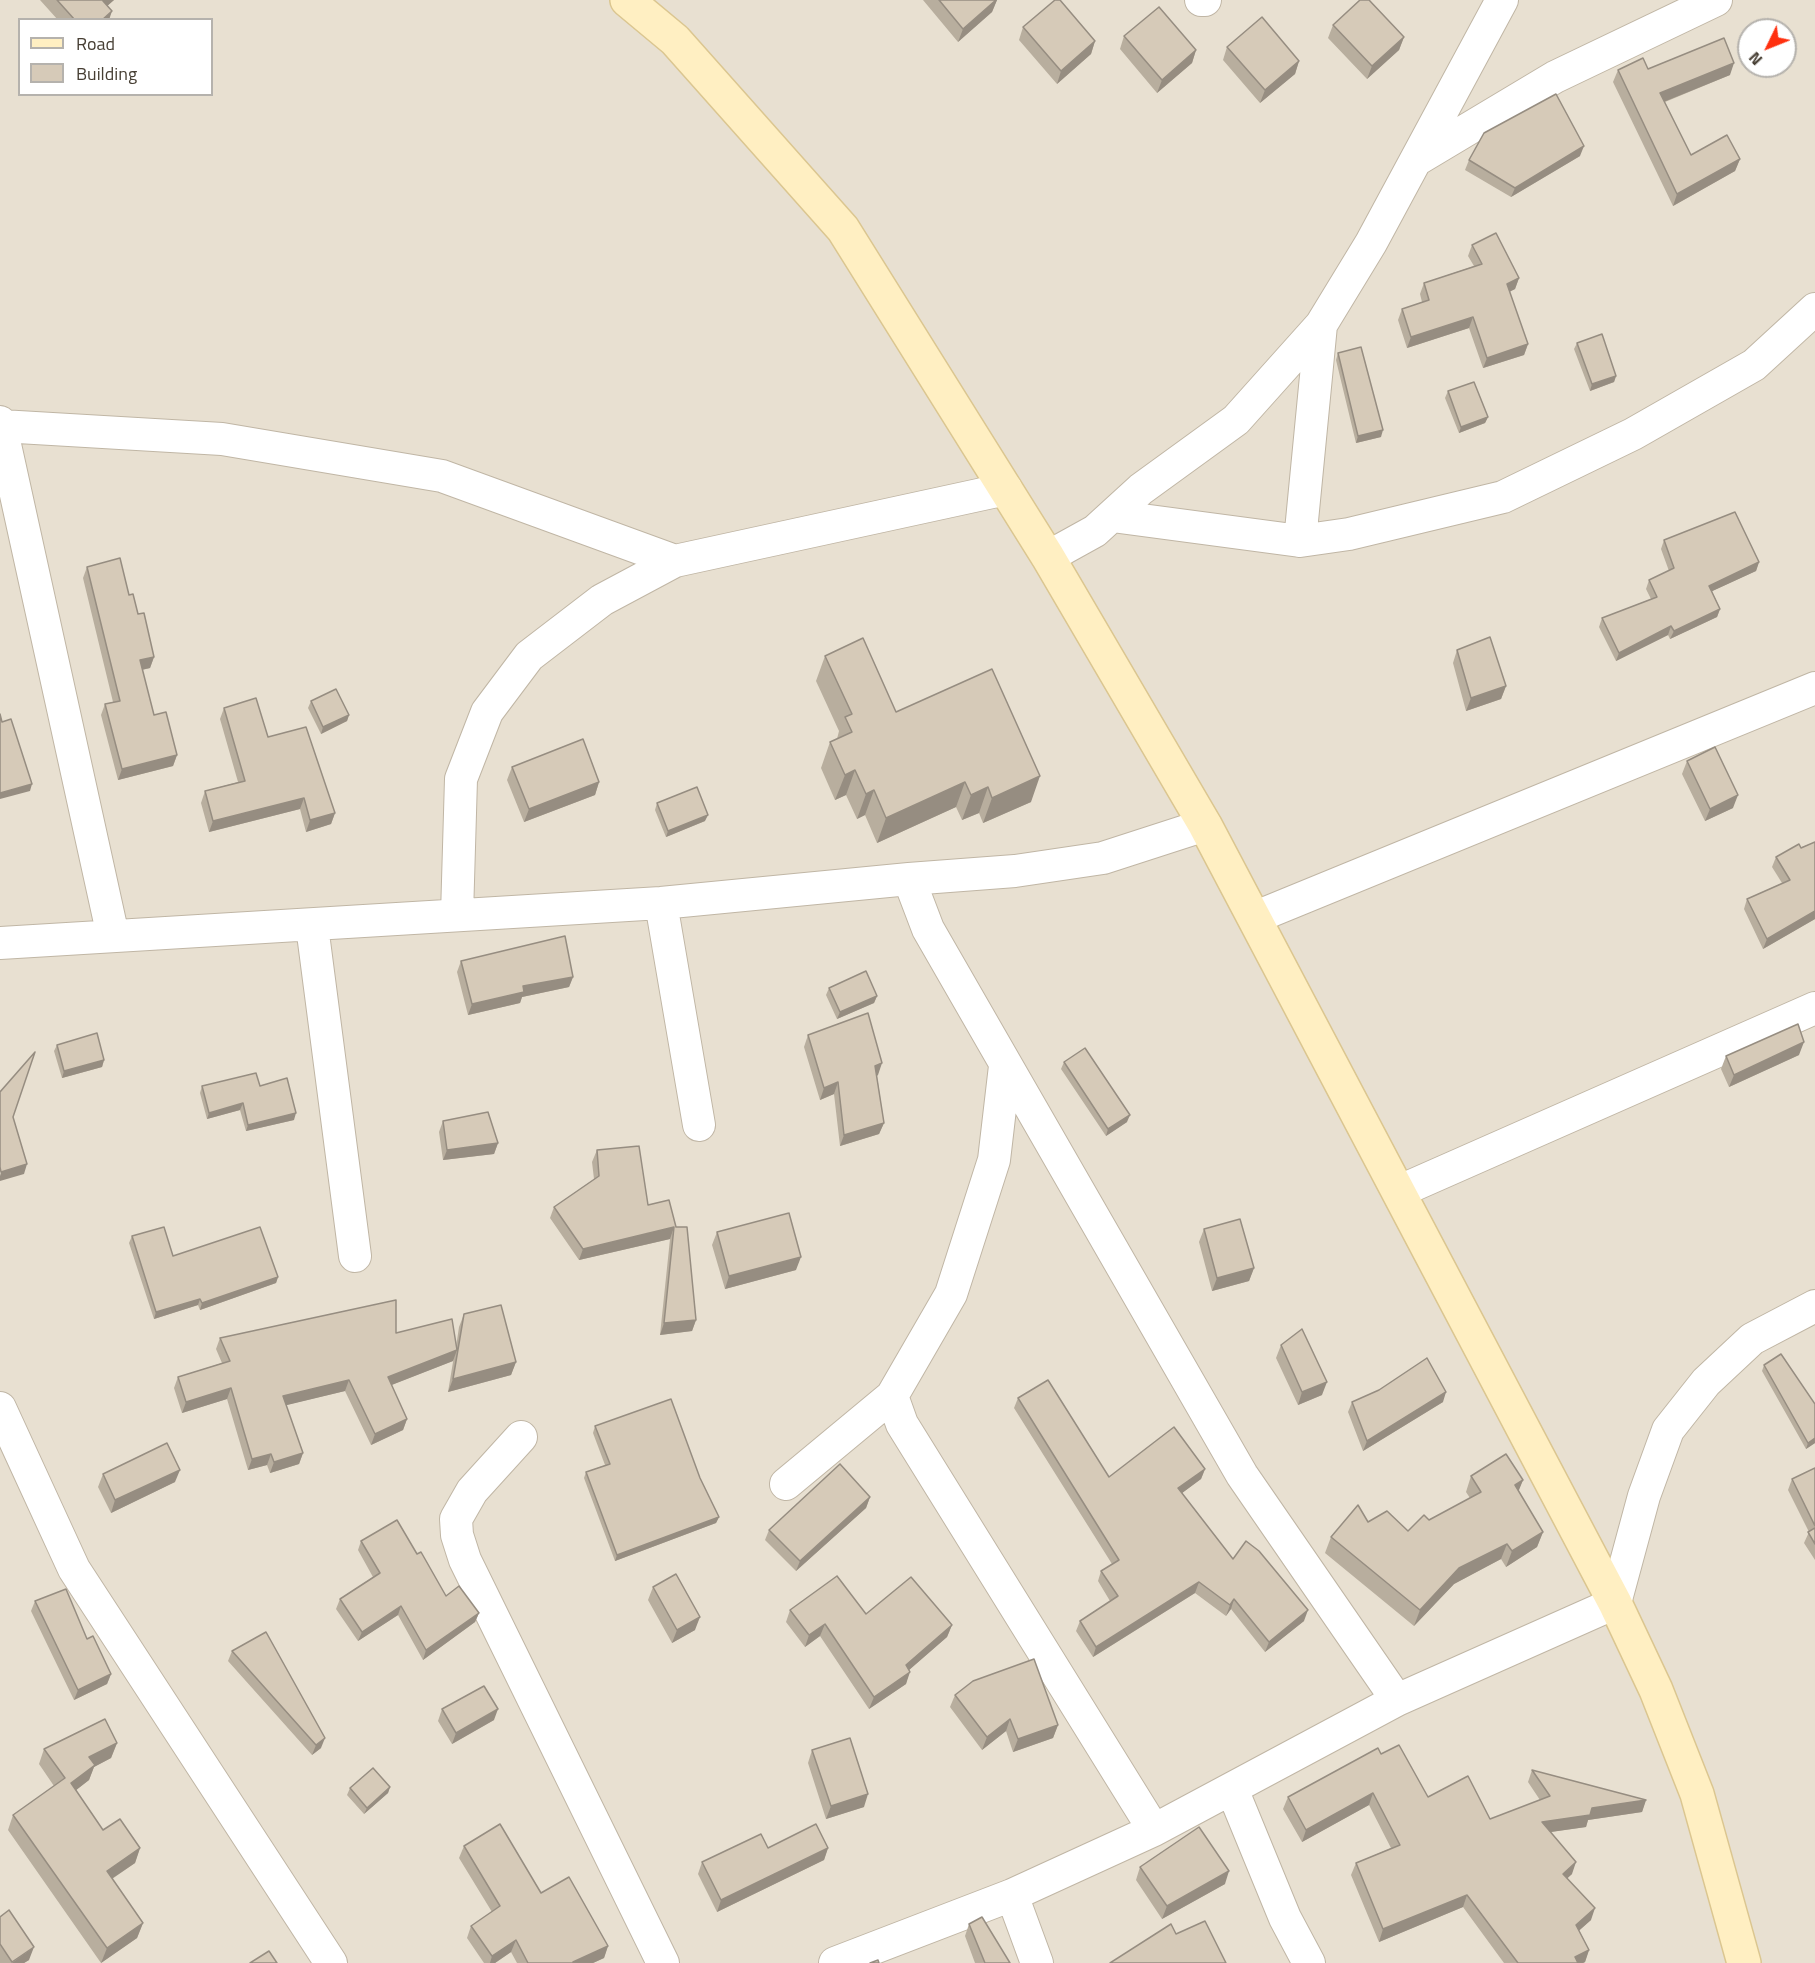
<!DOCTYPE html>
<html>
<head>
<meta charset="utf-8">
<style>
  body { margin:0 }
  #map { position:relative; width:1815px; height:1963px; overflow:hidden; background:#f4eee3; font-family:"Titillium Web",sans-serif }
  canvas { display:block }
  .legend { position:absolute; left:18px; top:18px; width:195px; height:78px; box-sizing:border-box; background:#fff; border:2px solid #b5b2ad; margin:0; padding:8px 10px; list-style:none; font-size:18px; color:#463e33 }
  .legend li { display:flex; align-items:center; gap:12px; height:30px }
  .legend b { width:30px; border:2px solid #b5b2ad }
  .north { position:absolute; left:1737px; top:18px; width:60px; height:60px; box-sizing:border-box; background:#fff; border:2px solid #b5b2ad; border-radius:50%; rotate:227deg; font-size:16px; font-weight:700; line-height:24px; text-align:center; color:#463e33 }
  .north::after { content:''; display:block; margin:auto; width:21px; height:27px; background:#ff300f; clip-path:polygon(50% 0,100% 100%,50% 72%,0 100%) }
</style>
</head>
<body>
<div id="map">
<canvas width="1815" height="1963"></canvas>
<ul class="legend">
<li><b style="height:8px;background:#ffefc2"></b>Road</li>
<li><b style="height:16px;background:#d6cab8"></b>Building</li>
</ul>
<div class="north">N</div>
</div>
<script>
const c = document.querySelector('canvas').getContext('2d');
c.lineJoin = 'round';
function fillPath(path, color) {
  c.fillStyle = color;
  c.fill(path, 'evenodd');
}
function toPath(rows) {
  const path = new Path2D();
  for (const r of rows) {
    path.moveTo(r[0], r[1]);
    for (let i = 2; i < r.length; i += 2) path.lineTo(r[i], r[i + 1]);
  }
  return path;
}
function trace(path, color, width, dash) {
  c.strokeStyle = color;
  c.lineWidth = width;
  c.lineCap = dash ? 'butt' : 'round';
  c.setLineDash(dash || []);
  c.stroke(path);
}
const residential = toPath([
  [0,0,1815,0,1815,1963,0,1963],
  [20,20,212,20,212,94,20,94],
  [1749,30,1785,30,1785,66,1749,66]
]);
const street = toPath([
  [1201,0,1205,0],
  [1418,159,1555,77,1716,0],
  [0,422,113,936],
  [1,426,222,439,442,476,675,561],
  [1112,516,1300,541,1349,534,1503,497,1633,434,1754,365,1815,309],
  [1300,541,1321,325],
  [1048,557,1095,531,1141,489,1236,420,1321,325,1371,243,1502,0],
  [909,879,928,929,1242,1475,1397,1700],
  [661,903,699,1125],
  [457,915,461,779,487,712,529,656,602,600,675,561,1006,489],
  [1256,917,1815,688],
  [312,926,355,1256],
  [0,943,661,903,909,879,1015,871,1103,858,1205,825],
  [1400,1191,1815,1008],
  [892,1396,902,1424,1154,1830],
  [0,1408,74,1569,331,1963],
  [521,1437,472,1491,456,1519,457,1535,465,1560,663,1963],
  [786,1484,892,1396,951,1294,994,1160,1005,1066],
  [1232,1789,1285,1918,1309,1963],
  [1012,1895,1037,1963],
  [835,1963,1012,1895,1154,1830,1397,1700,1615,1603,1644,1496,1668,1430,1706,1382,1752,1339,1815,1306]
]);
const secondary = toPath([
  [627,0,675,40,843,229,1048,557,1205,825,1615,1603,1656,1690,1697,1794,1744,1963]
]);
const wall = toPath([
  [40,0,114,0,107,6,109,20,58,20],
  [923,0,997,0,992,12,958,42],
  [1333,25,1404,37,1399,50,1367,79,1328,38],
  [1023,27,1095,41,1091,54,1057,84,1019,40],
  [1124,36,1196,50,1192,63,1157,93,1120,49],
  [1227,47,1299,61,1295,74,1260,103,1223,60],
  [1648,69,1730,75,1665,102,1691,155,1740,159,1735,171,1673,206,1613,82,1618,70],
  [1580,156,1511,197,1465,170,1469,160],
  [1472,245,1519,278,1515,289,1509,292,1528,344,1524,355,1483,368,1469,328,1407,348,1398,320,1402,309,1422,302,1420,294,1424,283,1474,266,1468,256],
  [1577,343,1616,376,1614,382,1590,391,1574,349],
  [1338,353,1381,437,1356,443,1336,360],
  [1448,391,1488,417,1485,423,1459,433,1445,398],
  [1664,540,1759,562,1756,571,1712,591,1720,609,1717,617,1670,639,1668,635,1616,661,1599,627,1602,618,1651,599,1646,589,1649,580,1669,571,1661,549],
  [87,567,129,595,138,614,154,657,150,668,142,670,154,715,177,755,173,766,118,780,101,715,105,704,113,702,83,578],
  [1457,650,1506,686,1501,699,1466,711,1453,663],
  [825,656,896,712,1031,802,983,823,979,813,962,820,956,807,877,843,865,815,857,819,846,795,835,800,821,768,830,742,837,739,839,731,816,681],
  [311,701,349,715,347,721,321,734,308,708],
  [224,708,268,737,335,813,331,824,306,832,300,809,209,832,201,803,205,791,238,782,220,719],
  [1687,761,1733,808,1705,821,1682,774],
  [512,767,599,782,595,795,524,822,507,780],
  [657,803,705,821,666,837,655,810],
  [1815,842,1815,919,1763,949,1744,909,1747,899,1782,883,1772,867,1776,857],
  [461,961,573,977,569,987,522,997,520,1003,468,1015,457,972],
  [829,988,877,996,874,1003,837,1019,826,995],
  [808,1035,878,1075,877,1076,884,1123,879,1134,840,1146,834,1094,820,1100,804,1047],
  [57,1045,104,1060,102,1067,62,1078,54,1051],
  [1799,1055,1729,1087,1721,1069,1726,1056],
  [1064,1062,1127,1122,1106,1136,1061,1069],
  [202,1086,260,1086,294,1120,246,1131,240,1110,207,1119,200,1093],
  [443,1121,498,1143,494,1154,443,1160,439,1132],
  [597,1150,648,1205,669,1200,696,1320,692,1331,660,1335,670,1239,579,1260,550,1218,554,1207,594,1179,592,1162],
  [1204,1229,1254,1268,1249,1281,1212,1291,1199,1242],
  [717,1232,796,1270,725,1289,712,1245],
  [132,1236,173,1256,278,1277,276,1283,200,1310,198,1305,154,1319,129,1243],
  [464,1314,516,1362,511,1375,448,1392,454,1356,453,1361,391,1385,407,1419,403,1430,371,1445,345,1391,286,1405,303,1453,299,1464,270,1473,267,1465,248,1470,227,1399,182,1413,174,1388,178,1377,222,1363,216,1349,220,1338,396,1333,456,1347,459,1327],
  [1281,1345,1322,1395,1298,1405,1276,1358],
  [1764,1365,1815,1404,1815,1443,1806,1449,1762,1371],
  [1018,1398,1109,1477,1205,1469,1201,1479,1182,1493,1233,1559,1304,1621,1265,1652,1231,1609,1226,1616,1195,1593,1093,1657,1076,1631,1080,1621,1110,1601,1098,1581,1101,1571,1112,1564,1014,1408],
  [1352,1402,1443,1402,1363,1451,1348,1412],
  [595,1426,700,1478,719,1517,716,1523,615,1561,584,1478,586,1472,605,1465,593,1433],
  [1815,1468,1815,1560,1804,1543,1809,1532,1788,1490,1792,1479],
  [103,1474,175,1482,111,1513,98,1487],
  [1471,1476,1523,1480,1518,1491,1543,1532,1537,1547,1506,1567,1501,1559,1454,1584,1414,1626,1325,1553,1331,1537,1368,1522,1408,1531,1470,1498,1466,1492],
  [870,1497,866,1508,796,1571,765,1540,769,1530],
  [361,1541,417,1554,446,1596,479,1613,475,1622,423,1660,398,1615,358,1641,336,1609,340,1599,373,1577,358,1550],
  [653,1587,695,1630,672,1643,648,1600],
  [35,1601,111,1674,107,1684,74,1700,31,1611],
  [790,1610,866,1614,952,1625,947,1637,909,1670,906,1684,869,1709,820,1636,805,1647,786,1622],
  [232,1651,321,1748,312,1755,228,1661],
  [955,1695,1058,1725,1053,1738,1013,1752,1006,1731,982,1750,950,1707],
  [442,1709,494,1720,452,1744,438,1721],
  [117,1743,111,1758,94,1767,89,1780,76,1790,103,1830,140,1848,135,1863,112,1879,143,1923,137,1938,101,1963,8,1830,13,1815,54,1786,39,1764,44,1749],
  [812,1750,864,1807,826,1819,808,1763],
  [1381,1754,1428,1797,1490,1819,1540,1800,1528,1782,1532,1770,1646,1800,1642,1812,1588,1820,1586,1827,1550,1832,1572,1874,1567,1878,1591,1920,1579,1930,1589,1950,1585,1962,1583,1963,1504,1963,1463,1907,1379,1942,1351,1875,1356,1863,1391,1848,1369,1805,1302,1842,1283,1809,1288,1797],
  [390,1787,388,1793,364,1814,347,1795,350,1788],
  [464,1846,541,1893,608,1946,604,1958,593,1963,517,1963,511,1952,495,1963,484,1963,467,1938,471,1926,492,1912,459,1858],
  [768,1848,828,1848,824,1860,717,1912,698,1874,702,1862],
  [1140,1867,1225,1884,1162,1919,1136,1880],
  [0,1917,29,1960,24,1963,0,1963],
  [969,1924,1010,1963,975,1963,965,1936]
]);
const shadedWall = toPath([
  [104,0,114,0,98,14,103,1],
  [996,0,997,0,992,12,958,42,963,29],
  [112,11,109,20,102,20],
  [1404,37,1399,50,1367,79,1372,66],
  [1095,41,1091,54,1057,84,1061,71],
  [1196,50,1192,63,1157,93,1162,80],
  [1299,61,1295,74,1260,103,1265,90],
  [1734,63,1730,75,1656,105,1660,93],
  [1584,146,1580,156,1511,197,1515,188],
  [1740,159,1735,171,1673,206,1677,194],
  [1519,278,1515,289,1503,295,1507,284],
  [1473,317,1469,328,1407,348,1411,337],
  [1528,344,1524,355,1483,368,1487,358],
  [1616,376,1614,382,1590,391,1592,384],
  [1488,417,1485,423,1459,433,1461,427],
  [1383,430,1381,437,1356,443,1358,436],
  [1759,562,1756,571,1706,594,1709,586],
  [1720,609,1717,617,1670,639,1674,631],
  [1671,626,1668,635,1616,661,1619,653],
  [154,657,150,668,136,671,140,660],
  [1506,686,1501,699,1466,711,1471,698],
  [349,715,347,721,321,734,323,727],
  [177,755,173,766,118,780,122,769],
  [855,770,846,795,835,800,845,775],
  [1040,776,1031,802,983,823,992,798],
  [599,782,595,795,524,822,529,809],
  [965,782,956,807,877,843,886,818],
  [32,784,30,791,0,799,0,793],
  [988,787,979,813,962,820,971,795],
  [874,790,865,815,857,819,866,794],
  [1738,795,1733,808,1705,821,1710,809],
  [304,798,300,809,209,832,213,821],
  [335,813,331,824,306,832,310,820],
  [708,815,705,821,666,837,668,831],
  [1815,911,1815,919,1763,949,1767,939],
  [573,977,569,987,522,997,520,1003,468,1015,472,1004,523,986],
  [877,996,874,1003,837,1019,840,1012],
  [1804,1042,1799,1055,1729,1087,1734,1075],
  [104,1060,102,1067,62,1078,64,1071],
  [882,1063,878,1075,871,1078,875,1066],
  [838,1082,834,1094,820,1100,824,1088],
  [243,1103,240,1110,207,1119,209,1113],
  [296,1113,294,1120,246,1131,248,1125],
  [1130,1115,1127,1122,1106,1136,1108,1129],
  [884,1123,879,1134,840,1146,844,1135],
  [498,1143,494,1154,443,1160,447,1150],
  [27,1164,24,1174,0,1181,0,1176,1,1172],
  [674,1227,670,1239,579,1260,583,1249],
  [801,1257,796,1270,725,1289,729,1276],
  [1254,1268,1249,1281,1212,1291,1217,1278],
  [278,1277,276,1283,200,1310,202,1303],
  [200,1299,198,1305,154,1319,156,1312],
  [696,1320,692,1331,660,1335,664,1323],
  [457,1350,453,1361,384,1388,388,1377],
  [516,1362,511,1375,448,1392,453,1379],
  [349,1380,345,1391,279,1407,283,1396],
  [1327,1382,1322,1395,1298,1405,1302,1392],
  [231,1388,227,1399,182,1413,186,1402],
  [1446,1392,1443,1402,1363,1451,1367,1441],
  [407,1419,403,1430,371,1445,375,1434],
  [1815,1438,1815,1443,1806,1449,1808,1443],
  [303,1453,299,1464,270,1473,274,1462],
  [271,1454,267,1465,248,1470,252,1459],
  [1205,1469,1201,1479,1174,1499,1178,1488],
  [180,1470,175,1482,111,1513,115,1500],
  [1523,1480,1517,1495,1515,1485],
  [870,1497,866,1508,796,1571,800,1561],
  [719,1517,716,1523,615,1561,617,1555],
  [1543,1532,1537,1547,1506,1567,1512,1551],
  [1507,1544,1501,1559,1454,1584,1414,1626,1420,1610,1459,1568],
  [1199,1582,1195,1593,1093,1657,1096,1647],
  [1234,1599,1231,1609,1226,1616,1230,1605],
  [401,1606,398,1615,358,1641,362,1632],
  [1308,1610,1304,1621,1265,1652,1269,1642],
  [479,1613,475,1622,423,1660,426,1650],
  [700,1617,695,1630,672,1643,677,1630],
  [825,1624,820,1636,805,1647,809,1635],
  [952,1625,947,1637,901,1677,906,1665],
  [910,1672,906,1684,869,1709,874,1697],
  [111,1674,107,1684,74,1700,78,1690],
  [498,1709,494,1720,452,1744,456,1733],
  [1010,1719,1006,1731,982,1750,987,1737],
  [1058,1725,1053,1738,1013,1752,1018,1739],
  [325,1738,321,1748,312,1755,316,1745],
  [117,1743,111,1758,94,1767,89,1780,66,1798,71,1783,89,1757],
  [390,1787,388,1793,364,1814,367,1808],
  [1373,1793,1369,1805,1302,1842,1306,1830],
  [868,1794,864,1807,826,1819,831,1806],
  [1646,1800,1642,1812,1588,1820,1586,1827,1537,1834,1542,1822,1592,1808],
  [140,1848,135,1863,101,1886,107,1871],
  [828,1848,824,1860,717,1912,721,1900],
  [1576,1862,1572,1874,1559,1886,1563,1874],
  [1229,1871,1225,1884,1162,1919,1167,1906],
  [1467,1895,1463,1907,1379,1942,1383,1929],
  [1595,1908,1591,1920,1572,1937,1576,1925],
  [143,1923,137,1938,101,1963,107,1948],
  [516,1940,511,1952,495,1963,490,1963,492,1956],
  [608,1946,604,1958,593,1963,572,1963,573,1962],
  [34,1947,29,1960,24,1963,12,1963],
  [1589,1950,1585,1962,1583,1963,1573,1963,1575,1957]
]);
const building = toPath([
  [57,0,104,0,103,1,112,11,102,20,75,20,57,0],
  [939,0,996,0,963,29,939,0],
  [1055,0,1060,0,1095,41,1061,71,1023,27,1055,0],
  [1360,0,1369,0,1404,37,1372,66,1333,25,1360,0],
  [1159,7,1196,50,1162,80,1124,36,1159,7],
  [1262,17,1299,61,1265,90,1227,47,1262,17],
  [1724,38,1734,63,1660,93,1691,155,1727,135,1740,159,1677,194,1618,70,1643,58,1648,69,1724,38],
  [1556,94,1584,146,1515,188,1469,160,1484,133,1556,94],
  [1496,233,1519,278,1507,284,1528,344,1487,358,1473,317,1411,337,1402,309,1429,300,1424,283,1482,264,1472,245,1496,233],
  [1602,334,1616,376,1592,384,1577,343,1602,334],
  [1361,347,1383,430,1358,436,1338,353,1361,347],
  [1474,382,1488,417,1461,427,1448,391,1474,382],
  [1735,512,1759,562,1709,586,1720,609,1674,631,1671,626,1619,653,1602,618,1657,597,1649,580,1674,568,1664,540,1735,512],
  [120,558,129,595,133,594,138,614,144,613,154,657,140,660,154,715,166,712,177,755,122,769,105,704,120,701,87,567,120,558],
  [1490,637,1506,686,1471,698,1457,650,1490,637],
  [863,638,896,712,992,669,1040,776,992,798,988,787,971,795,965,782,886,818,874,790,866,794,855,770,845,775,830,742,852,732,845,717,852,714,825,656,863,638],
  [336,689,349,715,323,727,311,701,336,689],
  [256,698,268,737,306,727,335,813,310,820,304,798,213,821,205,791,245,781,224,708,256,698],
  [0,714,2,722,11,719,32,784,0,793,0,714],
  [583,739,599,782,529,809,512,767,583,739],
  [1715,747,1738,795,1710,809,1687,761,1715,747],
  [697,787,708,815,668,831,657,803,697,787],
  [1815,842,1815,911,1767,939,1747,899,1790,880,1776,857,1799,844,1801,848,1815,842],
  [565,936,573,977,523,986,524,992,472,1004,461,961,565,936],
  [866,971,877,996,840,1012,829,988,866,971],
  [868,1013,882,1063,875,1066,884,1123,844,1135,838,1082,824,1088,808,1035,868,1013],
  [1798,1024,1804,1042,1734,1075,1726,1056,1798,1024],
  [97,1033,104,1060,64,1071,57,1045,97,1033],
  [1085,1048,1130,1115,1108,1129,1064,1062,1085,1048],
  [35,1052,13,1117,27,1164,1,1172,0,1167,0,1092,35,1052],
  [256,1073,260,1086,287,1078,296,1113,248,1125,243,1103,209,1113,202,1086,256,1073],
  [488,1112,498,1143,447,1150,443,1121,488,1112],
  [639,1146,648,1205,669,1200,676,1227,687,1227,696,1320,664,1323,674,1227,583,1249,554,1207,599,1176,597,1150,639,1146],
  [789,1213,801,1257,729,1276,717,1232,789,1213],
  [1240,1219,1254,1268,1217,1278,1204,1229,1240,1219],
  [164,1227,173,1256,260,1227,278,1277,202,1303,200,1299,156,1312,132,1236,164,1227],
  [396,1300,396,1333,452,1319,457,1350,388,1377,407,1419,375,1434,349,1380,283,1396,303,1453,274,1462,271,1454,252,1459,231,1388,186,1402,178,1377,230,1361,220,1338,396,1300],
  [501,1305,516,1362,453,1379,464,1314,501,1305],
  [1302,1329,1327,1382,1302,1392,1281,1345,1302,1329],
  [1781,1354,1815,1404,1815,1438,1808,1443,1764,1365,1781,1354],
  [1427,1358,1446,1392,1367,1441,1352,1402,1379,1390,1427,1358],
  [1048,1380,1109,1477,1174,1427,1205,1469,1178,1488,1233,1559,1246,1541,1259,1551,1308,1610,1269,1642,1234,1599,1230,1605,1199,1582,1096,1647,1080,1621,1118,1596,1101,1571,1119,1560,1018,1398,1048,1380],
  [671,1399,700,1478,719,1517,617,1555,586,1472,610,1464,595,1426,671,1399],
  [167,1443,180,1470,115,1500,103,1474,167,1443],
  [1506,1454,1523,1480,1515,1485,1543,1532,1512,1551,1507,1544,1459,1568,1420,1610,1331,1537,1358,1505,1368,1522,1387,1511,1408,1531,1424,1515,1429,1520,1481,1492,1471,1476,1506,1454],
  [840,1464,870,1497,800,1561,769,1530,840,1464],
  [1815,1468,1815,1526,1792,1479,1815,1468],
  [397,1520,417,1554,421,1552,446,1596,459,1586,479,1613,426,1650,401,1606,362,1632,340,1599,380,1573,361,1541,397,1520],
  [1815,1528,1815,1544,1808,1532,1815,1528],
  [676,1574,700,1617,677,1630,653,1587,676,1574],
  [837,1576,866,1614,911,1577,952,1625,906,1665,910,1672,874,1697,825,1624,809,1635,790,1610,837,1576],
  [66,1589,87,1639,93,1636,111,1674,78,1690,35,1601,66,1589],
  [266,1632,325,1738,316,1745,232,1651,266,1632],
  [1034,1659,1058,1725,1018,1739,1010,1719,987,1737,955,1695,973,1681,1034,1659],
  [484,1686,498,1709,456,1733,442,1709,484,1686],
  [105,1719,117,1743,89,1757,95,1765,71,1783,103,1830,120,1819,140,1848,107,1871,143,1923,107,1948,13,1815,65,1778,44,1749,105,1719],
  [850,1738,868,1794,831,1806,812,1750,850,1738],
  [1399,1745,1428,1797,1468,1776,1490,1819,1550,1796,1532,1770,1646,1800,1592,1808,1590,1815,1542,1822,1576,1862,1563,1874,1595,1908,1576,1925,1589,1950,1575,1957,1578,1963,1518,1963,1467,1895,1383,1929,1356,1863,1400,1845,1373,1793,1306,1830,1288,1797,1378,1748,1381,1754,1399,1745],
  [373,1768,390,1787,367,1808,350,1788,373,1768],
  [500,1824,541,1893,569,1877,608,1946,573,1962,573,1963,528,1963,516,1940,492,1956,471,1926,500,1906,464,1846,500,1824],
  [816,1824,828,1848,721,1900,702,1862,761,1834,768,1848,816,1824],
  [1199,1827,1229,1871,1167,1906,1140,1867,1199,1827],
  [9,1910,34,1947,12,1962,0,1944,0,1917,9,1910],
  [982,1917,1010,1963,985,1963,969,1924,982,1917],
  [1205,1921,1226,1963,1110,1963,1171,1924,1176,1934,1205,1921],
  [269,1951,277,1963,250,1963,269,1951],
  [878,1960,879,1963,870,1963,878,1960]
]);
fillPath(residential, '#e8e0d1');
trace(street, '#c0b6a5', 34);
trace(secondary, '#dbc690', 36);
trace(street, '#fff', 32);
trace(secondary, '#ffefc2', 33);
fillPath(wall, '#b8ae9e');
fillPath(shadedWall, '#968d81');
fillPath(building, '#d6cab8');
trace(building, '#968d81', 1.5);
</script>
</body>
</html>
